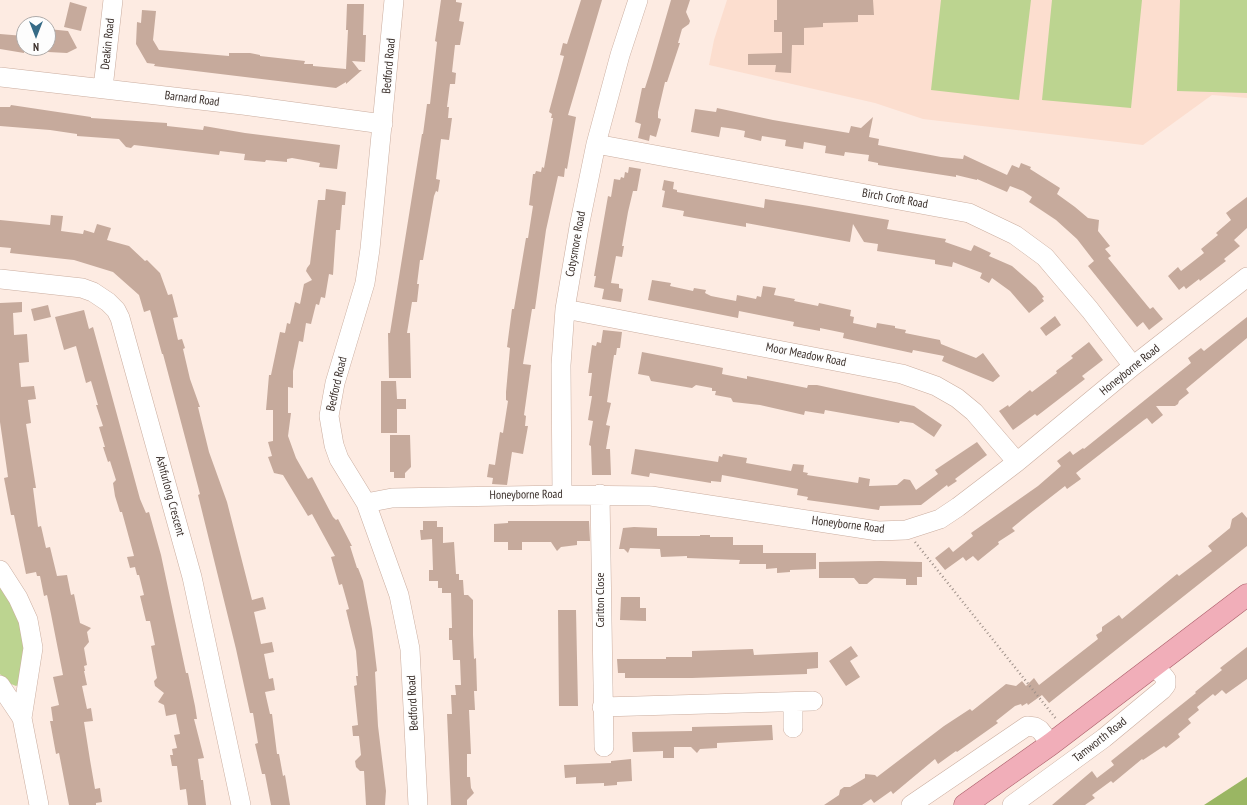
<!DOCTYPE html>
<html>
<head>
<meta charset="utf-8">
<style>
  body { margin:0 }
  #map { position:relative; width:1247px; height:805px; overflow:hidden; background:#fdebe2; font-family:"PT Sans Narrow",sans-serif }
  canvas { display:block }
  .north { position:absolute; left:16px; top:16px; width:40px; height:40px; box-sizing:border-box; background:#fdfdfd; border:1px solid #afaba9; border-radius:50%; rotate:180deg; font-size:11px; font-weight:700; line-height:16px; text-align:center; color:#3a2f2a }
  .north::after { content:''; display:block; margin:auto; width:14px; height:18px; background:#366b87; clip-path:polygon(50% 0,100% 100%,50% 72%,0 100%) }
</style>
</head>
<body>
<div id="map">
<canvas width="1247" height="805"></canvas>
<div class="north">N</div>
</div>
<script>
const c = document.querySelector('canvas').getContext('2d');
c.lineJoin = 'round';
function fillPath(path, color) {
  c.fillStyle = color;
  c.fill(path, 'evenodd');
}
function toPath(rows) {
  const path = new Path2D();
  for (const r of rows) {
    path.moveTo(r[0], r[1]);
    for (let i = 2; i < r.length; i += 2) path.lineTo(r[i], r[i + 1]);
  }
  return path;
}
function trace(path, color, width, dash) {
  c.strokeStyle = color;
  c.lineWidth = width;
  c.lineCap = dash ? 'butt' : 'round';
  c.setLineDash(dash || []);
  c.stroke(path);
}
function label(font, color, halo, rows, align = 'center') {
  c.font = font + ' "PT Sans Narrow",sans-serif';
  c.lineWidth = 3;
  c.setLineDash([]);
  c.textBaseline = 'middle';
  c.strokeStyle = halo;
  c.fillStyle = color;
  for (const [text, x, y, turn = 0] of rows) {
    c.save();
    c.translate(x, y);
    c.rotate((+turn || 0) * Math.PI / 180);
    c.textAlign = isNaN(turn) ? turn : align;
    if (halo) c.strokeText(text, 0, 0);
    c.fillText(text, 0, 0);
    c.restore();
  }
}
const built = toPath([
  [727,0,1247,0,1247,98,1212,95,1143,145,923,119,875,103,709,65,714,40]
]);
const green = toPath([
  [941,0,1031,0,1019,100,931,90],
  [1052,0,1142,0,1131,108,1042,100],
  [1180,0,1247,0,1247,93,1177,91],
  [0,588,5,588,27,629,18,685,16,686,6,682,0,674]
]);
const forest = toPath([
  [1247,777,1247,805,1204,805]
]);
const building = toPath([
  [441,0,456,0,456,2,462,3,459,21,464,22,460,45,455,45,452,72,456,73,455,84,450,84,447,107,449,107,448,118,452,118,449,140,441,139,436,179,440,180,438,192,436,191,434,196,423,260,420,260,417,284,419,284,417,302,412,302,407,333,410,333,411,378,389,378,388,333,390,333,422,134,423,134,427,104,430,104,437,42,435,41],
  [581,0,602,0,568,115,576,117,567,169,565,168,564,177,558,176,546,230,535,309,532,309,523,364,531,365,524,415,526,416,525,426,528,426,523,454,512,452,507,485,492,484,493,478,487,477,489,464,495,465,500,432,503,433,508,401,506,400,506,392,510,348,507,347,512,309,514,309,526,238,528,238,533,206,529,205,533,174,535,174,536,171,541,172,542,167,544,168,553,118,551,118,552,114,549,112,564,56,560,55,563,43,567,44],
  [671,0,690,0,686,12,690,21,689,24,682,29,678,43,680,43,667,82,665,82,658,112,658,118,661,119,656,137,650,135,649,141,638,138,641,124,635,122,642,88,645,88,651,69],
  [777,0,873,0,874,15,858,15,858,22,823,23,823,27,804,28,804,45,792,45,791,73,775,72,776,65,748,65,748,54,782,53,782,32,774,32,774,20,777,20],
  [70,2,87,7,81,31,64,27],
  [347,4,364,4,363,35,366,35,365,62,352,61,359,70,362,70,346,84,346,82,336,88,154,66,155,64,147,63,136,44,137,22,141,23,142,10,156,11,153,40,159,50,229,56,229,53,250,53,260,55,260,56,305,61,304,64,313,64,313,66,346,69,348,30,346,30],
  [48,29,68,31,77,48,67,53,48,52],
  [0,34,24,36,24,53,0,49],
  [11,105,91,117,91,118,167,123,167,126,203,130,204,126,245,133,340,145,337,169,319,167,320,163,292,158,287,159,287,162,266,160,265,162,244,160,245,154,220,151,219,155,134,145,131,148,126,147,119,139,77,136,77,134,50,130,0,126,0,107,10,107],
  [717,108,773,120,849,133,851,126,861,128,873,117,869,137,879,139,878,145,941,157,963,159,964,155,1007,175,1012,165,1019,168,1021,163,1031,167,1030,169,1060,188,1057,194,1075,207,1088,218,1099,220,1098,231,1110,246,1105,249,1111,256,1108,258,1150,309,1153,307,1163,319,1149,330,1143,322,1137,327,1088,266,1094,261,1077,239,1056,220,1029,202,1032,197,1023,191,1010,186,1007,192,977,179,977,180,956,175,956,177,878,165,878,163,868,161,869,155,845,152,844,156,825,153,826,146,804,142,803,149,785,146,786,140,762,136,761,141,744,137,745,131,735,129,721,127,719,137,691,132,695,109,716,112],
  [629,167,641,169,637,191,633,191,628,212,622,246,624,246,622,257,616,256,611,283,619,284,619,288,623,289,621,302,602,299,604,289,594,287,596,276,594,276,608,196,611,197,614,179,620,180,621,177,624,178,625,172,628,173],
  [664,180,674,182,673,189,677,190,677,192,693,195,764,208,765,199,809,206,889,220,887,229,946,239,945,242,971,251,974,245,991,253,989,256,1012,266,1036,287,1044,297,1042,298,1044,301,1029,313,1010,291,992,278,989,283,980,278,982,273,953,262,952,267,935,264,935,260,877,251,878,244,864,242,853,224,850,242,746,223,746,227,683,216,684,211,662,207,665,191,662,190],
  [326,189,346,192,345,205,342,205,340,230,336,230,333,275,329,274,325,298,321,297,319,305,316,304,311,324,306,323,303,342,299,341,293,371,293,388,288,387,288,413,291,413,288,436,296,458,308,479,312,477,333,517,336,520,338,519,352,546,350,546,357,568,358,568,363,581,372,629,377,671,375,672,378,726,386,791,385,805,366,805,364,771,360,771,356,767,355,761,361,755,359,736,353,736,352,726,358,725,354,686,357,685,356,676,358,676,356,651,346,610,349,609,342,584,339,585,331,557,335,556,312,514,308,516,283,475,274,473,268,457,272,456,268,442,273,441,273,410,266,410,269,375,271,375,280,332,285,333,287,323,290,324,295,302,300,304,304,284,312,280,306,271,307,268,310,264,318,200,325,200],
  [1247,197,1247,228,1234,240,1240,246,1224,259,1226,261,1200,281,1199,279,1186,289,1184,286,1179,290,1168,276,1178,267,1181,271,1204,253,1201,249,1218,235,1216,233,1231,220,1226,213],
  [51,215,63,216,61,231,83,234,84,230,94,233,97,224,111,228,107,240,129,246,145,261,147,260,160,273,168,295,172,294,178,317,173,318,178,340,182,339,185,348,183,349,190,379,200,407,198,407,209,452,227,502,252,600,263,597,266,609,254,612,261,644,272,642,274,652,264,654,269,679,273,678,275,690,265,692,270,714,272,714,277,754,279,754,283,776,285,775,290,805,271,805,265,774,262,774,255,744,258,743,253,713,250,713,236,649,198,495,200,494,163,354,162,354,150,310,144,312,139,295,113,272,74,260,10,253,11,248,0,247,0,220,50,225],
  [652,280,671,283,670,286,693,291,694,288,706,290,705,293,711,296,736,301,737,295,756,299,757,296,761,297,763,286,776,288,774,295,795,299,794,301,818,306,819,303,851,310,850,316,854,317,853,323,876,328,877,323,895,326,895,328,906,330,905,333,940,340,941,344,976,358,983,353,1000,376,993,382,942,361,944,356,913,350,912,353,843,338,844,333,820,328,820,331,793,326,794,322,739,311,738,318,648,300],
  [22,302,22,312,13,313,14,335,27,334,29,362,19,363,21,387,34,386,36,399,28,400,31,423,26,424,36,488,33,488,38,527,41,526,46,548,50,547,57,576,67,575,71,595,74,594,80,623,91,628,87,632,89,642,84,648,87,665,84,666,85,671,84,671,87,685,82,686,87,709,91,708,93,721,84,722,90,760,95,789,100,788,102,802,96,803,96,805,69,805,59,753,56,754,50,721,53,721,51,707,59,705,53,677,63,675,51,614,47,595,44,596,40,576,37,576,36,572,26,574,14,515,11,515,4,478,8,477,0,422,0,303],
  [48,305,51,317,34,321,31,309],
  [84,310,89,329,93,327,140,499,146,513,149,512,161,555,186,673,188,673,195,706,197,719,194,719,204,758,198,759,201,780,203,780,206,805,188,805,186,789,180,790,177,766,172,766,170,755,173,755,172,749,177,748,174,735,180,734,176,714,166,716,164,705,158,702,164,693,155,686,154,681,157,678,151,646,155,645,150,621,146,621,140,596,144,595,139,575,137,575,135,567,130,568,127,557,134,556,122,512,120,512,115,496,113,483,116,480,110,461,108,462,103,447,105,447,99,427,103,426,96,405,98,405,91,381,86,383,76,346,64,350,55,317],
  [1055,316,1061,325,1046,336,1040,328],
  [1247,317,1247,338,1186,389,1189,393,1179,401,1178,404,1175,406,1156,406,1163,415,1152,424,1147,418,1144,420,1076,473,1081,479,1067,489,1065,486,1029,514,1012,528,1015,531,998,542,999,544,978,561,973,556,966,561,963,557,945,570,935,558,949,547,953,552,973,536,971,533,1038,486,1061,466,1057,461,1070,451,1073,455,1083,448,1084,449,1191,363,1188,358,1201,348,1204,351],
  [603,330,622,332,620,348,617,348,616,355,614,355,607,402,611,403,606,425,610,426,606,449,610,449,611,475,592,475,591,446,589,445,593,421,588,420,592,396,589,396,592,373,588,373,592,345,596,346,597,342,601,343],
  [1089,342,1103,360,1082,376,1085,379,1037,416,1035,414,1013,430,999,411,1008,405,1009,407,1030,390,1032,392,1057,373,1056,371,1073,358,1071,356],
  [642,352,714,366,723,368,722,374,747,379,747,376,807,388,808,385,817,385,914,406,942,425,934,437,913,423,900,421,899,423,825,410,824,414,805,411,804,415,760,405,733,402,731,398,715,395,716,391,712,391,712,388,696,385,692,388,663,383,651,381,649,376,638,374],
  [381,381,396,381,397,399,406,399,406,409,397,409,397,433,381,433],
  [390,435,410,435,411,467,405,473,405,478,394,478,394,472,390,472],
  [977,442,987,455,955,479,957,481,948,487,947,485,921,505,880,506,879,510,807,500,808,497,797,495,798,489,733,477,722,475,721,482,711,481,711,483,650,473,649,477,631,474,635,449,718,462,719,456,722,457,723,454,747,458,746,463,791,471,793,464,804,465,803,472,808,473,807,475,858,483,859,477,870,479,869,486,897,485,904,479,910,480,916,490,938,474,935,470],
  [1242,512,1247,518,1247,546,1049,703,1042,695,1028,705,1027,703,1022,706,1021,704,1015,706,996,721,998,723,957,752,956,751,938,764,935,759,893,794,891,791,874,803,871,799,862,805,824,805,839,795,840,790,844,787,850,787,865,778,865,774,875,775,877,777,944,726,970,709,972,711,1006,684,1016,686,1022,681,1026,686,1034,678,1039,685,1098,639,1096,635,1102,631,1102,627,1119,615,1122,619,1177,574,1179,576,1212,551,1208,546,1230,528,1232,519],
  [423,521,437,521,437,527,443,527,443,543,454,542,456,574,459,574,459,580,463,580,464,595,468,595,473,600,473,635,474,659,476,658,477,691,474,691,475,710,469,710,471,754,467,754,467,777,470,777,471,788,474,793,467,800,467,805,451,805,447,714,452,714,451,695,456,695,455,685,461,685,460,660,453,660,452,640,449,640,449,628,452,628,451,593,442,593,442,588,438,588,438,581,429,581,429,570,433,570,432,539,421,540,420,530,423,530],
  [508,521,589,521,590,541,577,541,577,545,561,547,557,551,551,542,522,542,522,550,508,550,508,542,494,542,494,524,508,523],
  [634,527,657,528,657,536,700,536,700,535,710,535,710,537,733,537,733,545,763,545,763,553,816,553,816,569,790,570,790,572,777,573,777,568,766,569,766,564,739,564,740,560,687,558,687,556,661,557,660,549,630,548,628,553,624,549,619,549,623,528],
  [881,561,922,562,922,577,917,577,917,585,906,585,906,579,874,578,867,584,859,584,854,578,819,578,819,562],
  [621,597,640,597,640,608,646,608,646,621,620,620],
  [558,610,576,610,578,706,559,706],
  [851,646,858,656,850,661,860,677,846,686,829,661],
  [1247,647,1247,679,1226,694,1222,690,1215,696,1213,694,1197,707,1199,710,1188,719,1191,723,1178,734,1180,737,1166,748,1164,746,1143,760,1142,759,1113,783,1111,781,1092,795,1095,798,1085,805,1052,805,1092,771,1097,778,1114,765,1111,761,1196,693,1195,692,1222,670,1220,668],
  [753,649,754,655,818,652,818,668,807,669,807,674,692,678,625,678,625,673,618,673,617,659,666,659,666,657,692,657,692,651],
  [772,725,773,740,717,743,717,748,700,749,697,753,691,747,674,747,674,758,663,758,663,751,633,752,632,732,692,731,692,727],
  [631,759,632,781,617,782,617,785,604,786,604,783,576,784,576,777,565,778,564,765,611,763,611,761]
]);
const path = toPath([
  [915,542,1057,720]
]);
const minor = toPath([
  [394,0,370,249,365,283,335,383,329,416,334,445,339,459,366,503,399,595,410,649,418,805],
  [0,77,243,105,383,124],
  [103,88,113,0],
  [596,144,969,213,1015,235,1045,257,1090,310,1133,366],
  [0,279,82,288,93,292,108,302,116,310,120,318,192,577,241,805],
  [565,309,902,374,936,386,957,398,974,412,1017,462],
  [600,494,604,747],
  [562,495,561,365,565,309,579,227,596,144,620,55,638,0],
  [366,503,392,498,562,495,651,496,878,531,906,530,940,519,958,507,1017,462,1133,366,1247,277],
  [0,570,18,598,28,620,33,648,22,718,39,805],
  [0,685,22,718],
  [793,702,793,728],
  [602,707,813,701],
  [911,805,1027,726,1035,727,1040,730,1051,744],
  [1012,805,1104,738,1162,690,1166,685,1166,679,1155,666]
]);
const major = toPath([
  [965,805,1051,744,1247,595]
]);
const streetNames = [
  ["Deakin Road",108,44,-84],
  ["Bedford Road",389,66,-85],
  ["Barnard Road",192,99,7],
  ["Birch Croft Road",895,199,10],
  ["Cotysmore Road",576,244,-80],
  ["Moor Meadow Road",806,355,11],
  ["Honeyborne Road",1130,370,-39],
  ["Bedford Road",337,384,-77],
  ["Honeyborne Road",526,495,-1],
  ["Ashfurlong Crescent",170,496,75],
  ["Honeyborne Road",848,525,7],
  ["Carlton Close",601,600,-90],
  ["Bedford Road",413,703,-93],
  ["Tamworth Road",1100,740,-38]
];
fillPath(built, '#fcdecf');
fillPath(green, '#bcd490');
fillPath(forest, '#9ab663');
fillPath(building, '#c6aa9c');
trace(minor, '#caad9f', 20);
trace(major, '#aa5e69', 23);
trace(path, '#9e9089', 2.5, [1, 3]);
trace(minor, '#fff', 19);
trace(major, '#f1aeb9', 22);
label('12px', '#3a2f2a', '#fdfdfd', streetNames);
</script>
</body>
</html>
